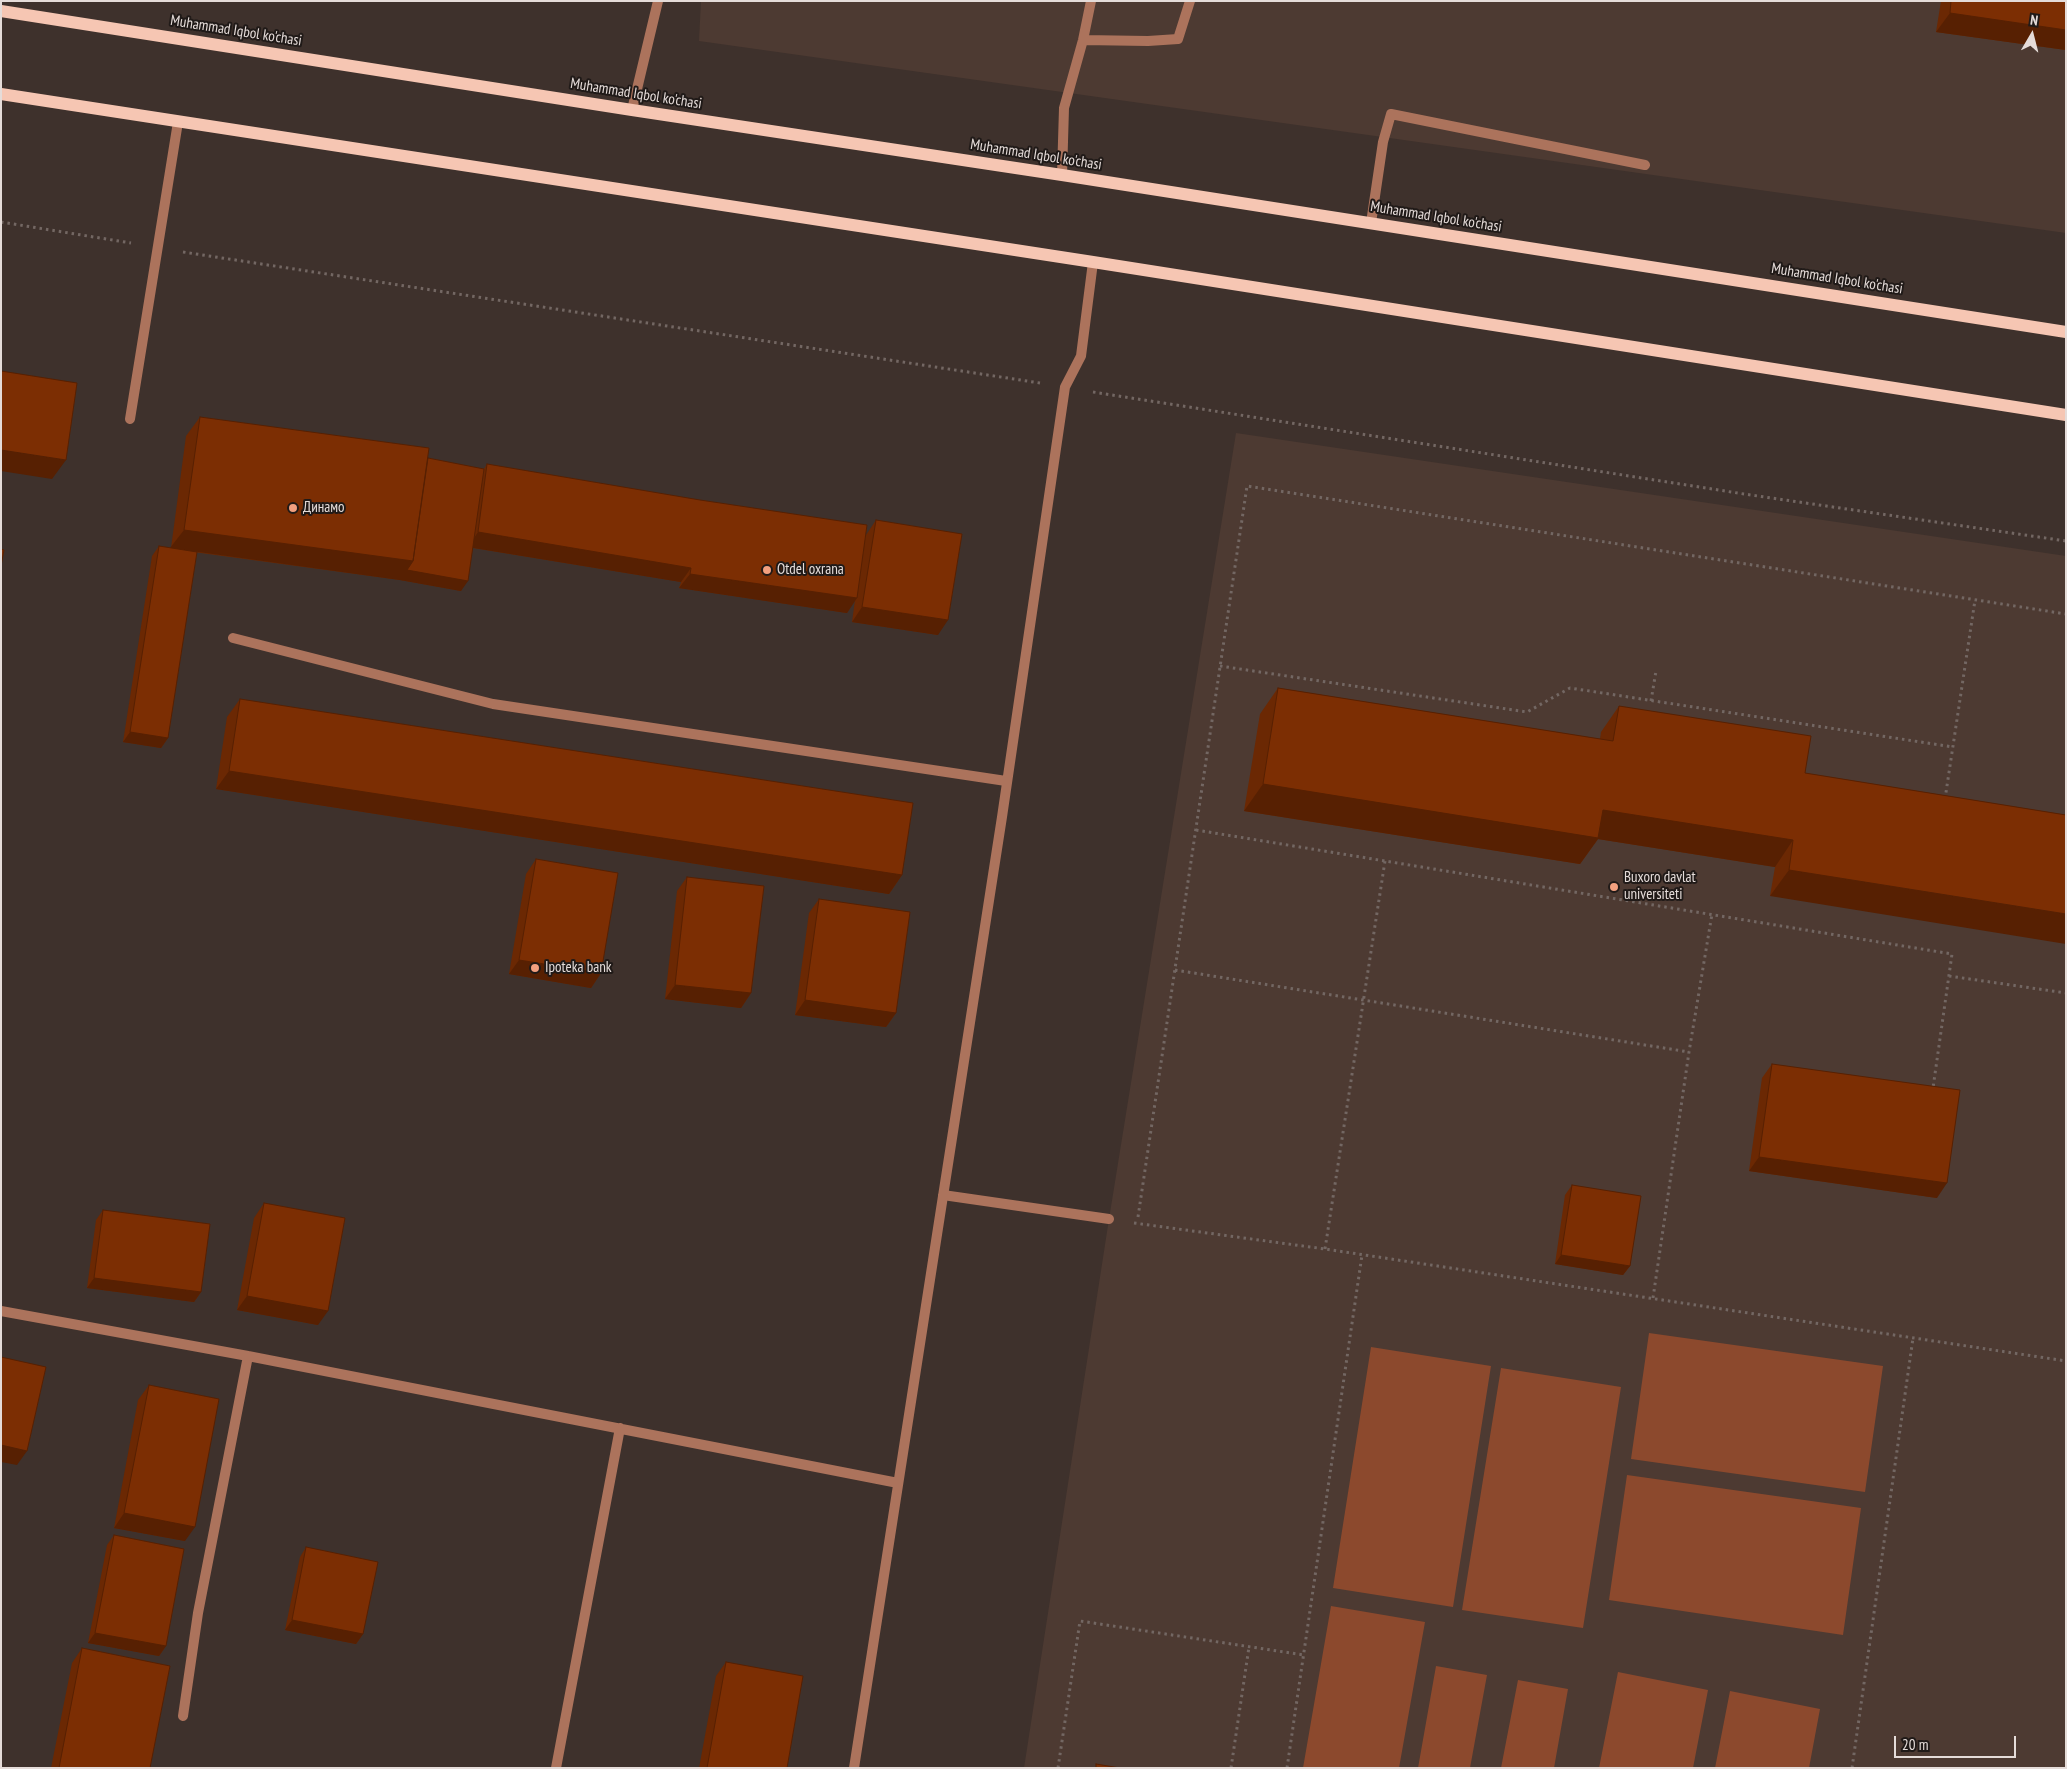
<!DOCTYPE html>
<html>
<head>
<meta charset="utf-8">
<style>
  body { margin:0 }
  #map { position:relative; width:2067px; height:1769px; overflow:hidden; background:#3e312c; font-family:"PT Sans Narrow",sans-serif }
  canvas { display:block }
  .frame { position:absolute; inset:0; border:2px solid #e5dcd9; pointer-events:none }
  .north { position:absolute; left:2007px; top:10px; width:50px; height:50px; -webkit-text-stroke:4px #201a18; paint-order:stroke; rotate:8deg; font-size:14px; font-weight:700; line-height:20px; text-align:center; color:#e5dcd9 }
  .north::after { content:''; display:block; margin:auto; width:18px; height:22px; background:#e5dcd9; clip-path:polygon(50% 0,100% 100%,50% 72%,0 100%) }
  .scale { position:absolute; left:1894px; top:1736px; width:122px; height:22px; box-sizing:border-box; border:2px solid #e5dcd9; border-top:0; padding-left:6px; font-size:15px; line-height:18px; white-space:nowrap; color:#e5dcd9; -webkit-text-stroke:4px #201a18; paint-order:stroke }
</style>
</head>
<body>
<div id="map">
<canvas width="2067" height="1769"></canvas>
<div class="frame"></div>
<div class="north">N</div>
<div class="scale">20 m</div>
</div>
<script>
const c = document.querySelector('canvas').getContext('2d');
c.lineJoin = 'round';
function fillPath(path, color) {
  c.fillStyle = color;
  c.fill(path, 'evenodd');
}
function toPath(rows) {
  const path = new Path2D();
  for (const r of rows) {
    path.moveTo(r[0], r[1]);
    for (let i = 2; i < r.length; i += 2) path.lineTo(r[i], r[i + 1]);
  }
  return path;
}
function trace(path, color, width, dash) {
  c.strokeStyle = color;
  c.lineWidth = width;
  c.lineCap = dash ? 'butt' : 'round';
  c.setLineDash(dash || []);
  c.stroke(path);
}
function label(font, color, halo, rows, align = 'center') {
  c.font = font + ' "PT Sans Narrow",sans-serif';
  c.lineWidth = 4;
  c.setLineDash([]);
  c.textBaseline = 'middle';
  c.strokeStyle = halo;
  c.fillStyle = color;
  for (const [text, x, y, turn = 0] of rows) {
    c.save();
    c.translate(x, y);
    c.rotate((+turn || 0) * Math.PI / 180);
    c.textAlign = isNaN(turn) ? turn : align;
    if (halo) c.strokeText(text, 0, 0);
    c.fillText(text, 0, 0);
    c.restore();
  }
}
const built = toPath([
  [701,1,2066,1,2066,233,699,41],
  [1236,433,2066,556,2066,1768,1024,1768,1109,1219]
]);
const green = toPath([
  [1649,1333,1883,1366,1865,1492,1631,1459],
  [1371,1347,1491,1366,1453,1607,1333,1588],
  [1501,1368,1621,1387,1583,1628,1462,1610],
  [1627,1475,1861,1508,1843,1635,1609,1600],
  [1331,1606,1425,1622,1399,1768,1303,1768],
  [1436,1666,1487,1675,1470,1768,1418,1768],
  [1618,1672,1708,1690,1693,1768,1599,1768],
  [1518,1680,1568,1689,1554,1768,1501,1768],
  [1730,1691,1820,1709,1809,1768,1715,1768]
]);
const path = toPath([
  [1,222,131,243],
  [183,252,1040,383],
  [1093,392,1744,494,2066,541],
  [1220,666,1527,712,1570,688,1953,747],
  [1651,701,1656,671],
  [1945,799,1975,600],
  [1196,830,1952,954,1933,1088],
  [1175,970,1689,1052],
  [1949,976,2066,993],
  [1138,1217,1247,486,2066,614],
  [1134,1223,1325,1249,2066,1361],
  [1325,1249,1385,861],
  [1653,1298,1689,1052,1712,914],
  [1058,1768,1080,1621,1304,1655],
  [1231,1768,1249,1647],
  [1287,1768,1362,1255],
  [1852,1768,1913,1338]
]);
const service = toPath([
  [1083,40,1148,41,1178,39,1190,1],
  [632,110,658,1],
  [1062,175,1064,108,1083,40,1091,1],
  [1371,223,1383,142,1391,114,1645,165],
  [130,419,178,122],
  [233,638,493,704,1006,781],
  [943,1195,1109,1219],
  [1,1311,248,1356,898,1483],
  [183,1716,198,1613,248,1356],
  [556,1768,620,1428],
  [854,1768,1002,817,1065,387,1081,356,1093,262]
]);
const primary = toPath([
  [1,11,632,110,1062,175,2066,332],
  [1,94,1093,262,2066,415]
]);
const wall = toPath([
  [1941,1,2066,1,2066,50,1936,32],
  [200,417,484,469,487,464,866,535,876,520,938,635,852,622,855,600,847,613,679,588,681,582,473,548,461,591,400,580,186,551,168,738,161,748,123,742,152,556,159,546,171,548,186,436],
  [1278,688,1600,739,1601,732,1619,706,1805,773,2066,815,1770,896,1775,867,1598,839,1580,864,1244,811,1260,714],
  [240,699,902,875,889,894,216,789,227,717],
  [536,859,601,973,591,988,509,974,526,874],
  [687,877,751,993,741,1008,665,999,677,891],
  [819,899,896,1013,886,1027,795,1015,809,913],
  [1772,1064,1937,1198,1749,1171,1762,1078],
  [1572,1185,1630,1266,1623,1275,1555,1264,1565,1195],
  [264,1203,318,1325,237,1310,254,1218],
  [103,1210,201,1292,194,1302,87,1288,96,1220],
  [149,1385,185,1541,114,1528,138,1400],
  [114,1535,166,1646,159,1656,88,1643,107,1545],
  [306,1547,363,1634,356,1644,285,1630,300,1557],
  [82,1648,150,1768,51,1768,72,1663],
  [726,1662,787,1768,699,1768,716,1676]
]);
const shadedWall = toPath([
  [1950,13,2066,30,2066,50,1936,32],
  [1,450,66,460,52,479,1,471],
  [184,530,413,561,468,581,461,591,400,580,170,548],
  [478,532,691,568,681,582,468,547],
  [690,574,857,598,847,613,679,588],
  [862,607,948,620,938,635,852,622],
  [130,732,168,738,161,748,123,742],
  [229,771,902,875,889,894,216,789],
  [1263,784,1603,810,1793,840,1775,867,1598,839,1580,864,1244,811],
  [1789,870,2066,914,2066,944,1770,896],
  [519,960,601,973,591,988,509,974],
  [675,985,751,993,741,1008,665,999],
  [805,1000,896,1013,886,1027,795,1015],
  [1759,1157,1947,1183,1937,1198,1749,1171],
  [1561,1255,1630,1266,1623,1275,1555,1264],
  [94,1278,201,1292,194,1302,87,1288],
  [247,1296,328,1311,318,1325,237,1310],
  [1,1445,27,1451,17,1465,1,1462],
  [124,1513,195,1527,185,1541,114,1528],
  [292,1620,363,1634,356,1644,285,1630],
  [95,1633,166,1646,159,1656,88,1643]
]);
const building = toPath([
  [1951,1,2066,1,2066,30,1950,13,1951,1],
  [1,371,77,383,66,460,1,450,1,371],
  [200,417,429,448,413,561,184,530,200,417],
  [428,458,484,469,468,581,407,570,413,561,428,458],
  [487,464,700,500,867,525,857,598,690,574,691,568,478,532,487,464],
  [876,520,962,534,948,620,862,607,876,520],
  [159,546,197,552,168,738,130,732,159,546],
  [1,549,4,550,1,566,1,549],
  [1278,688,1613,741,1619,706,1811,736,1805,773,2066,815,2066,914,1789,870,1793,840,1603,810,1598,838,1263,784,1278,688],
  [240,699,913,803,902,875,229,771,240,699],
  [536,859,618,873,601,973,519,960,536,859],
  [687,877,764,886,751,993,675,985,687,877],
  [819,899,910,912,896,1013,805,1000,819,899],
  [1772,1064,1960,1090,1947,1183,1759,1157,1772,1064],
  [1572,1185,1641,1196,1630,1266,1561,1255,1572,1185],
  [264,1203,345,1218,328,1311,247,1296,264,1203],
  [103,1210,210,1224,201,1292,94,1278,103,1210],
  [1,1357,46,1367,27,1451,1,1445,1,1357],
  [149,1385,219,1399,195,1527,124,1513,149,1385],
  [114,1535,184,1549,166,1646,95,1633,114,1535],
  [306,1547,378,1562,363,1634,292,1620,306,1547],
  [82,1648,170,1666,150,1768,59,1768,82,1648],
  [726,1662,803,1676,787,1768,707,1768,726,1662],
  [1096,1764,1120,1768,1096,1768,1096,1764]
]);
const markers = [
  [293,508,5,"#f2a07f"],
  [767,570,5,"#f2a07f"],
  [1614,887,5,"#f2a07f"],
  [535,968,5,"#f2a07f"]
];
const streetNames = [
  ["Muhammad Iqbol ko'chasi",236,31,9],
  ["Muhammad Iqbol ko'chasi",636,94,9],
  ["Muhammad Iqbol ko'chasi",1036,155,9],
  ["Muhammad Iqbol ko'chasi",1436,217,9],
  ["Muhammad Iqbol ko'chasi",1837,279,9]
];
const poiNames = [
  ["Динамо",303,508],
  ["Otdel oxrana",777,570],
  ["Buxoro davlat",1624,878],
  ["universiteti",1624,895],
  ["Ipoteka bank",545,968]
];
fillPath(built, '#4d3a32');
fillPath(green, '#8c492d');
trace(path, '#736763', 3, [2.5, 4]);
trace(service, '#ac735c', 10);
trace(primary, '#f6c6b3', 12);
fillPath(wall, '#6b2803');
fillPath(shadedWall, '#572002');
fillPath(building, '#7c2e03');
trace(building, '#572002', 1);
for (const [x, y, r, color] of markers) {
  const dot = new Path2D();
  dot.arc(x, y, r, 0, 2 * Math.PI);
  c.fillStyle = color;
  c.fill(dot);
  trace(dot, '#201a18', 2);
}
label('15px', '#e5dcd9', '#201a18', streetNames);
label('15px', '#e5dcd9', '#201a18', poiNames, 'left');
</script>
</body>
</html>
